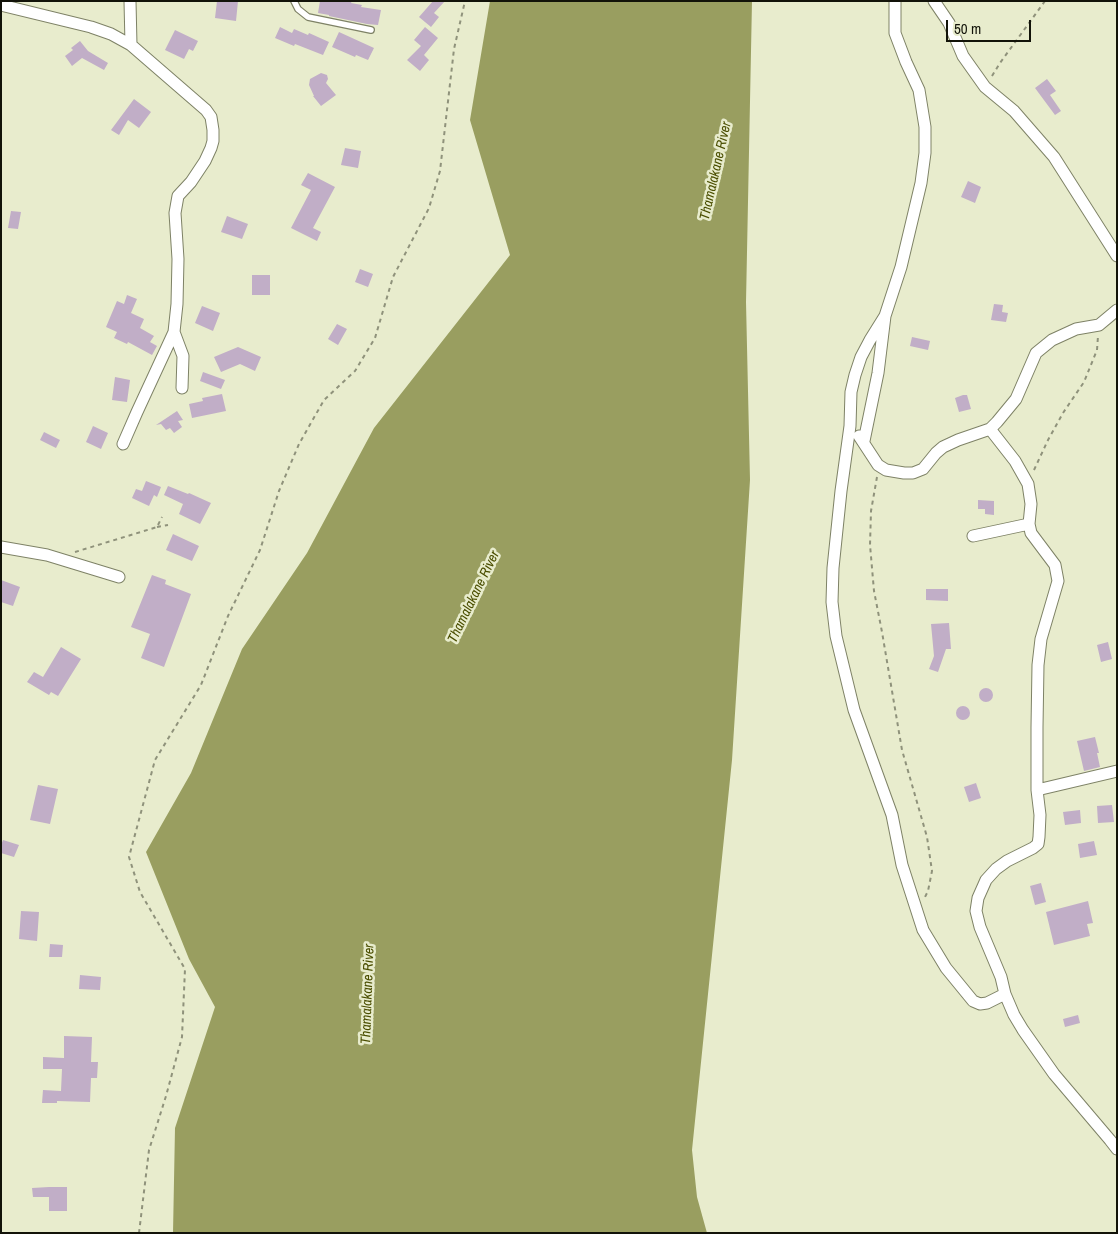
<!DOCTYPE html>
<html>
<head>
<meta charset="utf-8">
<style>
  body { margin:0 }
  #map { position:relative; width:1118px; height:1234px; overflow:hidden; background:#e8eccd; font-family:"Archivo Narrow",sans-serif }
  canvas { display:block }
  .frame { position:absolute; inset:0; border:2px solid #121309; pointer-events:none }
  .scale { position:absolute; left:946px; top:20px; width:85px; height:22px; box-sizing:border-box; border:2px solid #121309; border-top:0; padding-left:6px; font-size:15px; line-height:18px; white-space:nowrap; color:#121309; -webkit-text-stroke:4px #e8eccd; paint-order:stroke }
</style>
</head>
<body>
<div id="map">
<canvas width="1118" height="1234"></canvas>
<div class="frame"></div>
<div class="scale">50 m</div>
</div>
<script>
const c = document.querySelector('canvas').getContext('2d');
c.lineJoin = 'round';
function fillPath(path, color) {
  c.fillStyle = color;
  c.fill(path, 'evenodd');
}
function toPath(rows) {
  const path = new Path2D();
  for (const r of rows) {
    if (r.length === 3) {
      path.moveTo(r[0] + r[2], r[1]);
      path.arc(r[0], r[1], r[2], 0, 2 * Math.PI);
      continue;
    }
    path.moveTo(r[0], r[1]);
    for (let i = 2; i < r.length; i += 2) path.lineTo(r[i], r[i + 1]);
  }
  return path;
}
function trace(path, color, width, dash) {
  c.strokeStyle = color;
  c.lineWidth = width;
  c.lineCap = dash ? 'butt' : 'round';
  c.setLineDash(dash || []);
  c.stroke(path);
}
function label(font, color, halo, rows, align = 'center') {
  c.font = font + ' "Archivo Narrow",sans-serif';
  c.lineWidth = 5;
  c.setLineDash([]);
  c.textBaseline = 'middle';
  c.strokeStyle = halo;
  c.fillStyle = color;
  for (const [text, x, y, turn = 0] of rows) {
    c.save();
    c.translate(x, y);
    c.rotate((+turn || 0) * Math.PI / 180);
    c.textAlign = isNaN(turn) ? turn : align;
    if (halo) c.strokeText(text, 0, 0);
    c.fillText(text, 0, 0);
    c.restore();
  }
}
const water = toPath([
  [490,1,752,1,746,302,750,480,732,760,692,1150,697,1197,707,1233,173,1233,175,1128,215,1007,189,959,146,852,191,773,242,649,307,553,374,428,510,255,470,120]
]);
const building = toPath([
  [217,1,238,1,236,21,215,18],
  [320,1,352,1,351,3,362,5,361,7,381,10,378,25,367,24,329,16,329,15,318,13],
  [433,1,445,1,434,13,439,17,431,27,419,17],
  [280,27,292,33,294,29,308,35,309,33,329,42,323,55,295,44,294,46,275,38],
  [425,27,438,38,424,55,429,60,420,71,407,60,421,46,414,40],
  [175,30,198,41,193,51,189,49,184,59,165,50],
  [339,32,374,48,368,60,356,55,355,57,332,47],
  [80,41,88,51,108,63,104,70,82,58,72,66,65,56,73,50,71,48],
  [321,73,327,75,328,79,326,83,336,95,321,106,313,96,314,96,309,85,310,79],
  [1047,79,1056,91,1050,95,1061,111,1055,115,1035,88],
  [134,99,151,112,139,128,128,120,119,135,111,130],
  [345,148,361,151,358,168,341,165],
  [308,173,335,187,313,228,321,232,317,241,291,228,311,190,301,185],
  [968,181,981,187,975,203,961,197],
  [11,211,21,212,18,229,8,228],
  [227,216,248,224,242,239,221,232],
  [360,269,373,274,368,287,355,282],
  [252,275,270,275,270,295,252,295],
  [127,295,137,299,131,313,144,319,140,328,154,336,150,342,157,346,152,355,128,342,127,344,114,338,117,332,106,327,117,301,124,304],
  [994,304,1003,305,1002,312,1008,313,1006,322,991,320],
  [202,306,220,313,213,331,195,323],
  [337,324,347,329,338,345,328,339],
  [912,337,930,341,928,350,910,346],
  [238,347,261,357,255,371,240,364,221,372,214,357],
  [203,372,225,380,221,389,200,381],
  [115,377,130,380,127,402,112,400],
  [222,394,226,411,192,418,189,404,203,401,202,398],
  [963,395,967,395,971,409,959,412,955,398],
  [177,411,183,420,178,421,182,427,174,433,170,428,166,430,161,424,156,425],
  [93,426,108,433,101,449,86,442],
  [44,432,60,440,56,448,40,440],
  [146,481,161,487,157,497,154,495,149,506,132,498,136,489,142,491],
  [168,486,188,494,189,493,211,503,200,524,179,514,183,504,164,495],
  [978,500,994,501,994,515,985,514,985,509,978,509],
  [173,534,199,546,192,561,166,550],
  [152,575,166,580,165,584,191,594,164,667,141,658,150,634,131,627],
  [1,580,20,587,13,606,1,602],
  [926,589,948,589,948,601,926,600],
  [949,623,951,649,946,649,938,672,929,669,934,656,931,624],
  [1108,642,1112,659,1101,662,1097,645],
  [61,647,81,659,58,696,51,692,49,695,27,682,34,672,43,677],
  [986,695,7],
  [963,713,7],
  [1095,737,1099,753,1097,753,1100,767,1084,771,1077,741],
  [976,783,981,798,969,802,964,787],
  [38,785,58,789,50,824,30,820],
  [1112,805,1114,822,1098,823,1097,806],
  [1080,810,1081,823,1065,825,1063,812],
  [3,840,19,845,14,857,1,853,1,845],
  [1094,841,1097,855,1080,858,1078,844],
  [1041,883,1046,902,1035,905,1030,886],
  [1088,901,1093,923,1087,924,1090,936,1054,945,1046,912],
  [21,911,39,912,37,941,19,939],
  [50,944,63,945,62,957,49,957],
  [80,975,101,977,100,990,79,989],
  [1078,1015,1080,1023,1065,1027,1063,1019],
  [64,1036,92,1037,91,1062,98,1062,97,1078,91,1078,90,1102,57,1101,57,1103,42,1103,43,1090,61,1091,62,1069,43,1069,43,1057,64,1058],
  [49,1187,67,1187,67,1211,49,1211,49,1197,33,1197,32,1188]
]);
const path = toPath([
  [992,76,1000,63,1045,1],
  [1034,470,1048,440,1063,413,1084,382,1097,350,1098,336],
  [877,477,871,511,870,545,874,591,882,632,902,750,927,837,932,871,928,891,925,897],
  [157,527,168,525],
  [75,552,157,527,162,517],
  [139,1233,149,1150,166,1096,182,1037,185,969,140,892,129,857,155,760,201,685,228,616,260,550,279,491,299,444,324,400,355,371,375,338,393,277,429,208,440,171,454,49,465,1]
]);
const service = toPath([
  [294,1,298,9,308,17,371,30]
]);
const minor = toPath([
  [130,1,131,45],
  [934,1,949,23,963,56,985,87,1014,111,1054,157,1117,256],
  [1,5,91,27,111,34,131,45,206,110,211,117,213,130,213,141,211,148,205,161,191,182,178,196,175,213,178,259,177,304,174,332,137,412,123,444],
  [885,316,870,340,861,357,855,375,851,392,850,426,841,491,833,568,832,602,836,636,854,710,892,815,902,865,923,930,946,968,973,1001,980,1004,987,1003,1005,994],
  [174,332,183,356,182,388],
  [990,429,1015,461,1028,484,1031,504,1029,524,1031,533,1055,565,1058,581,1041,639,1038,665,1037,727,1037,790,1040,815,1039,837,1038,844,1033,848,1007,861,996,869,986,880,978,898,976,911,980,927,1001,977,1005,994,1014,1015,1023,1030,1054,1074,1110,1140,1117,1149],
  [859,436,878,465,886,470,904,473,913,473,923,469,936,453,943,447,958,440,990,429,997,422,1016,399,1036,353,1052,340,1076,329,1099,325,1117,310],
  [864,441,878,373,885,316,901,267,921,183,925,153,925,127,919,90,906,62,895,33,895,1],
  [973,536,1029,524],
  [1,547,47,555,119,577],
  [1037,790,1117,771]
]);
const waterNames = [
  ["Thamalakane River",716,171,-77],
  ["Thamalakane River",474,597,-64],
  ["Thamalakane River",368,994,-88]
];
fillPath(water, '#999e60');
fillPath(building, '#c1aec7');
trace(service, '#7e8266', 8);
trace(minor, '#7e8266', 13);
trace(path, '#8f927b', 2, [4, 4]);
trace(service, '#fff', 5.5);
trace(minor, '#fff', 11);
label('italic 14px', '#4a4e00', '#e8eccd', waterNames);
</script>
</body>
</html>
